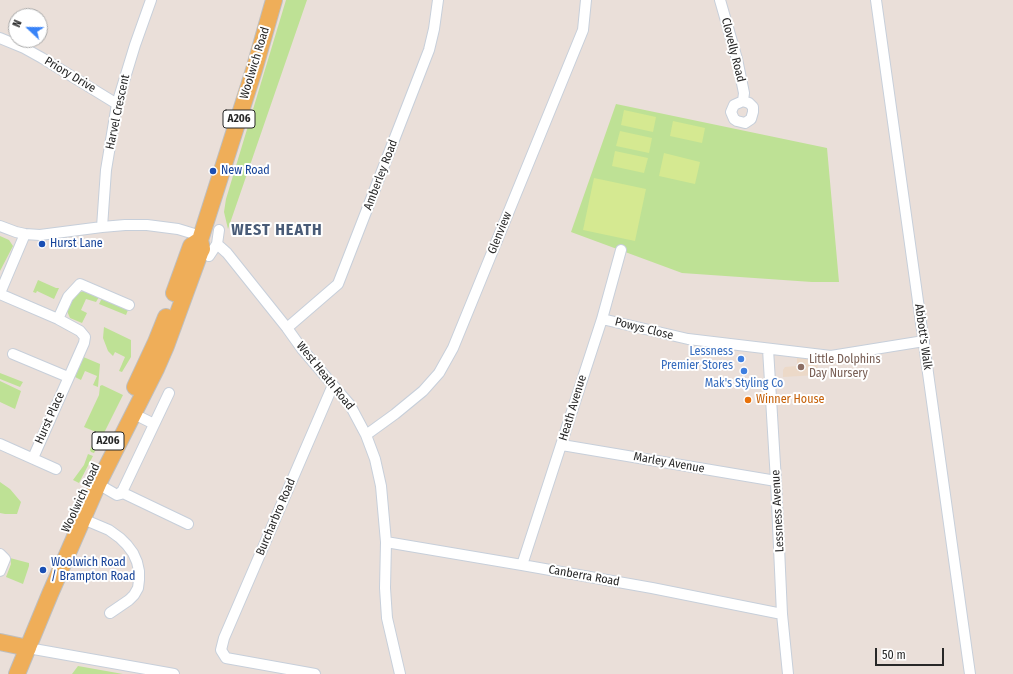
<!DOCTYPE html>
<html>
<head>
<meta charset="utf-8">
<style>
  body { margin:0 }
  #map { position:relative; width:1013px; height:674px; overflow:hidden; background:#eadfd9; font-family:"Fira Sans Condensed",sans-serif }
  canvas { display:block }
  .north { position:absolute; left:8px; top:8px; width:40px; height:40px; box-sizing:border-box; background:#fff; border:1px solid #a9a9a9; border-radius:50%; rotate:292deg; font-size:11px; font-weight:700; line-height:16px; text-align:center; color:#282828 }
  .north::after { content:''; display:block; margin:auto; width:14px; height:18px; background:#3883f8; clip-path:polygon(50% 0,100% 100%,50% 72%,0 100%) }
  .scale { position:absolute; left:875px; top:648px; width:69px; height:18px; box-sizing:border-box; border:2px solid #282828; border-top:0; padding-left:5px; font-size:12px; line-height:14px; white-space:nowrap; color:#282828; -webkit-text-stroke:3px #fff; paint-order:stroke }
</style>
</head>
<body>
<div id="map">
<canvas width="1013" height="674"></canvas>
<div class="north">N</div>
<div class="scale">50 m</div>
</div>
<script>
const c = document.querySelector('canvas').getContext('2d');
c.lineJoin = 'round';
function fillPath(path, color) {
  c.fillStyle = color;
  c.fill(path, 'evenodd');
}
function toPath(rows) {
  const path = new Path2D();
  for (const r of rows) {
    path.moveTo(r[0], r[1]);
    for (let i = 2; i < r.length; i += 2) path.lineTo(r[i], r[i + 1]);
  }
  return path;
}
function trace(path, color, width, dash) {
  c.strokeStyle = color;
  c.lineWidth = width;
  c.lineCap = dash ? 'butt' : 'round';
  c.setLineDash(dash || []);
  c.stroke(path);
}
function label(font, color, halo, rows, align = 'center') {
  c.font = font + ' "Fira Sans Condensed",sans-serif';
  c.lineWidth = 4;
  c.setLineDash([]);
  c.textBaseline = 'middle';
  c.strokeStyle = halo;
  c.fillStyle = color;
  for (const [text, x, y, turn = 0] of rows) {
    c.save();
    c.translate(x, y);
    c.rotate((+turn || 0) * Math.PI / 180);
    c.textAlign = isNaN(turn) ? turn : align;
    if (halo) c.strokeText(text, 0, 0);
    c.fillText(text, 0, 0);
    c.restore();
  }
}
const education = toPath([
  [797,357,818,360,817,375,783,377,783,370,785,367,797,366]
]);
const green = toPath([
  [286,0,307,0,228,229,224,212,226,199],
  [616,104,827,148,839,282,812,282,682,273,571,232],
  [0,236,9,240,13,246,0,271],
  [38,280,56,288,59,288,54,299,37,291,36,293,33,292],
  [84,291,99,297,96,302,86,299,81,310,87,313,82,323,70,318,67,311,73,299,77,293],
  [102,298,128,310,126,315,99,304],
  [104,327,131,340,131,357,122,372,119,371,125,357,115,352,113,356,108,351,103,338],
  [81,356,100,364,98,387,93,385,97,376,85,371,81,380,73,376],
  [0,373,23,382,20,387,0,379],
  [0,381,21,391,15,409,0,402],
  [102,385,123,395,103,435,84,427,99,395,100,386],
  [98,435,102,437,94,453,91,452,90,450,96,436],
  [88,454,93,456,79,483,73,480,84,465],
  [0,482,10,489,21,502,17,514,5,514,0,513],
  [10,558,29,563,29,566,23,584,6,577,11,564],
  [78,666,123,674,72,674]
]);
const pitch = toPath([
  [624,110,656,117,653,132,621,125],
  [673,121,705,128,702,143,670,136],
  [620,131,652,138,649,153,616,146],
  [615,151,648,158,644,173,612,166],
  [664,153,700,162,695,184,659,176],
  [594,178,646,189,635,241,583,230]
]);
const minor = toPath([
  [720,0,737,59,744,93,743,101],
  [876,0,970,674],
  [0,38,24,48,42,58,117,104],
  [743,101,749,103,753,107,753,112,751,119,745,123,737,121,734,119,731,112,734,105,743,101],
  [0,226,16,232,25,234,40,235,102,227,125,225,147,225,178,229,201,236],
  [102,227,106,170,117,104,135,45,151,0],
  [217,244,227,253,287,328,302,349,350,405,366,435,375,459,381,486,386,542,385,588,387,618,400,674],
  [209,256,217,244,219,230],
  [0,293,25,234],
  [0,294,58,319,80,331,85,337,84,343,33,458],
  [58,319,68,297,80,284,129,305],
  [602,319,688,339,831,356,924,341],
  [287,328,338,284,429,50,434,29,438,0],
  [768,349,776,481,782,614,788,674],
  [13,354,68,377],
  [134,414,154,424],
  [366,435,395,414,423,391,439,373,453,348,583,30,586,0],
  [0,444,56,469],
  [562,445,776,481],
  [98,484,117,495,121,494,169,393],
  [121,492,188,524],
  [83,519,109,530,120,538,127,545,133,553,137,562,139,571,139,580,138,588,134,595,129,600,110,613],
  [386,542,522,565,652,588,782,614],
  [0,554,5,559,0,571],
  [522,565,602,319,621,250],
  [28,648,174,674],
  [315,674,226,658,221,650,224,638,333,385]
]);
const primary = toPath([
  [174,293,191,246,200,240],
  [135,387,156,342,166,317],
  [0,642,28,648],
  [17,674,50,594,98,484,156,369,166,346,200,253,202,249,200,240,254,70,274,0]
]);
const markers = [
  [213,171,4,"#1a4fb4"],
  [42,244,4,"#1a4fb4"],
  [741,359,4,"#3f7fe0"],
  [801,367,4,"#8d6e63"],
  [744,371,4,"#3f7fe0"],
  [748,400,4,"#e8710a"],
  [43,570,4,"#1a4fb4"]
];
const shields = [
  [239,119,32],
  [108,441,32]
];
const shieldNames = [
  ["A206",239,119],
  ["A206",108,441]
];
const streetNames = [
  ["Clovelly Road",733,50,76],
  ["Woolwich Road",255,63,-73],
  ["Priory Drive",70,75,31],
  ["Harvel Crescent",118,112,-78],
  ["Amberley Road",381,175,-69],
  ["Glenview",500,233,-68],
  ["Powys Close",644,329,14],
  ["Abbott's Walk",923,337,82],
  ["West Heath Road",325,376,51],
  ["Heath Avenue",573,408,-73],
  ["Hurst Place",50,418,-66],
  ["Marley Avenue",669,463,10],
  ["Woolwich Road",81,498,-65],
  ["Lessness Avenue",778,511,-93],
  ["Burcharbro Road",276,517,-67],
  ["Canberra Road",584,576,10]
];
const transitNames = [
  ["New Road",221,171],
  ["Hurst Lane",50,244],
  ["Woolwich Road",51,563],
  ["/ Brampton Road",51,577]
];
const shopNames = [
  ["Lessness",733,352],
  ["Premier Stores",733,366],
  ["Mak's Styling Co",744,384,"center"]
];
const educationNames = [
  ["Little Dolphins",809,360],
  ["Day Nursery",809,374]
];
const foodNames = [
  ["Winner House",756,400]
];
const districtNames = [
  ["WEST HEATH",277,231]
];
fillPath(education, '#ecd9c8');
fillPath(green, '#bee195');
fillPath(pitch, '#d5e991');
trace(minor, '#c7cfda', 12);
trace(primary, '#bebebe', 18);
trace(minor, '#fff', 10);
trace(primary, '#efae59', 16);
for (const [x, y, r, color] of markers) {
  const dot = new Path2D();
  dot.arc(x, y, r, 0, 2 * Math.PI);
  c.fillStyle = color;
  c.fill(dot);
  trace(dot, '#fff', 1.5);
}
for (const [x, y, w] of shields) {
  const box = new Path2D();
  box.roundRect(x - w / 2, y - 9, w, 18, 3);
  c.fillStyle = '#fff';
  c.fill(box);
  trace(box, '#282828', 1);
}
label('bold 11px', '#282828', null, shieldNames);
label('12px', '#282828', '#fff', streetNames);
label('12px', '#164399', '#fff', transitNames, 'left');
label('12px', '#366cbe', '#fff', shopNames, 'right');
label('12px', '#785e54', '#fff', educationNames, 'left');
label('12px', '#c56008', '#fff', foodNames, 'left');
c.letterSpacing = '1px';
label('bold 16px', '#495b77', '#fff', districtNames);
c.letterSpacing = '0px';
</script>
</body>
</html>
